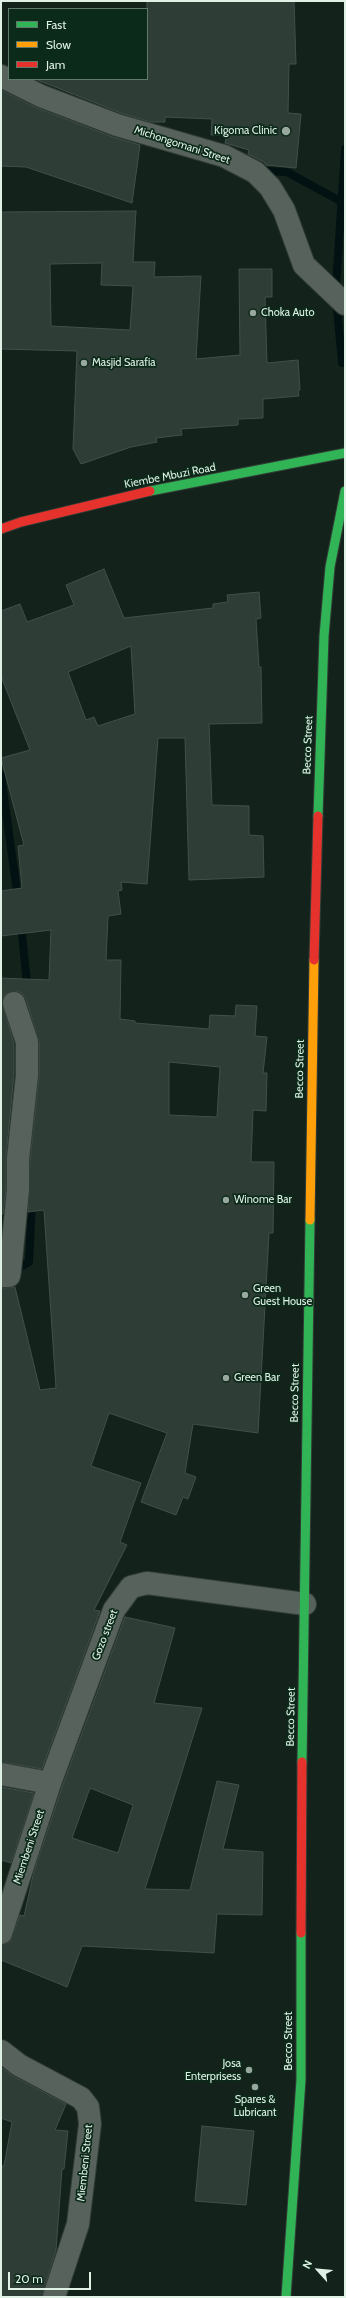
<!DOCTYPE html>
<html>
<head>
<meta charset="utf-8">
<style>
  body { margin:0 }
  #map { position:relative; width:346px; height:2298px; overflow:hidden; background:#13231b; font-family:Cabin,sans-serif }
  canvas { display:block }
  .frame { position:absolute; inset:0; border:2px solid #dff0e5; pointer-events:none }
  .legend { position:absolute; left:8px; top:8px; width:140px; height:72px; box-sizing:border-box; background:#0c2a1a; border:1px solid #60796b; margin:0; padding:5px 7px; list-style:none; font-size:12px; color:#dff0e5 }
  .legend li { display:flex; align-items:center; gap:8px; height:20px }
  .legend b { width:20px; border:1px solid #60796b }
  .north { position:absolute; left:298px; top:2250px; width:40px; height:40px; -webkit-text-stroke:3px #0c2a1a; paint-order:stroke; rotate:297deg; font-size:11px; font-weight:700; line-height:16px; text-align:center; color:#dff0e5 }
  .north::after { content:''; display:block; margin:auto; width:14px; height:18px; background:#dff0e5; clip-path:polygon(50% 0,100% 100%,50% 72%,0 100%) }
  .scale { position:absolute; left:8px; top:2272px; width:83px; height:18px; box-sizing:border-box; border:2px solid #dff0e5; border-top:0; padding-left:5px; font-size:12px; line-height:14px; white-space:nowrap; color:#dff0e5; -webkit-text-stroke:3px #0c2a1a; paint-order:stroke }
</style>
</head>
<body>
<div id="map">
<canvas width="346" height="2298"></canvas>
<div class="frame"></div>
<ul class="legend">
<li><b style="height:5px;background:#30b455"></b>Fast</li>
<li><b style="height:5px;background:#ff9f0a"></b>Slow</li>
<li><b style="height:5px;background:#e5322d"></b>Jam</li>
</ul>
<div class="north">N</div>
<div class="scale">20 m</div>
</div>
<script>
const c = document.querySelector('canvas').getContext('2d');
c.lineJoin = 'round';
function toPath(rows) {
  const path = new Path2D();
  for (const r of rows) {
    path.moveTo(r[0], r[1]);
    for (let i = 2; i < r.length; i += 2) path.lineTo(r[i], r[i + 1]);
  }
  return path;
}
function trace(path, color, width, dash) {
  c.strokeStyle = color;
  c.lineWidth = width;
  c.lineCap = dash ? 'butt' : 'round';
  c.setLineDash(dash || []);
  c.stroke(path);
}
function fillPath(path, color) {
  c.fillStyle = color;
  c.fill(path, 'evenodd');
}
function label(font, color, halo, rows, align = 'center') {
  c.font = font + ' Cabin,sans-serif';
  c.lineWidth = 3.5;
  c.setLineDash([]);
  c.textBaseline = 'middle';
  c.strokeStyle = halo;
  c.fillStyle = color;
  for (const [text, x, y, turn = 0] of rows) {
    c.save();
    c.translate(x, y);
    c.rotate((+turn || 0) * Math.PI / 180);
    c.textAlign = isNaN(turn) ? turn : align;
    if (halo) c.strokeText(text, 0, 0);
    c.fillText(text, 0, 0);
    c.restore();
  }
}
const stream = toPath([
  [1,91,29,101],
  [266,171,287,172,342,202],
  [336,287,345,149],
  [337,308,342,363],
  [1,775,18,899],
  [21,923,31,1025],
  [34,1102,35,1131],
  [13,1271,29,1262,32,1202],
  [71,1751,81,1736,108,1656]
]);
const building = toPath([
  [147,1,294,1,296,64,289,64,288,113,301,114,296,168,266,165,264,162,248,154,249,150,225,143,227,135,211,135,212,119,165,117,165,122,150,122,121,113,35,79,147,79,147,1],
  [1,90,37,108,113,137,140,145,132,203,26,167,1,166,1,90],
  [136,211,133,262,155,262,154,277,201,276,196,359,240,355,239,269,272,269,272,297,265,297,267,363,298,360,300,390,298,391,299,396,263,399,263,418,238,419,238,425,181,429,182,435,156,438,157,442,131,447,81,464,73,449,77,351,1,349,1,212,136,211],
  [102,263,101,285,133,286,130,330,51,326,50,264,102,263],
  [104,569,124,618,213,608,213,604,228,602,227,595,259,592,261,618,256,619,259,667,261,667,262,723,209,724,212,805,249,806,249,835,263,836,264,877,189,880,185,738,158,738,147,884,121,882,122,890,118,891,121,914,108,916,106,960,121,960,120,1019,135,1021,135,1023,209,1029,210,1015,235,1016,236,1005,257,1006,255,1036,267,1037,263,1073,267,1073,266,1111,253,1110,251,1162,274,1162,273,1233,269,1233,258,1433,193,1424,185,1473,196,1477,188,1499,183,1497,176,1515,141,1502,167,1433,109,1413,91,1466,141,1483,120,1542,127,1545,94,1610,100,1611,42,1769,1,1762,1,1288,15,1287,40,1390,56,1388,44,1210,28,1212,30,1160,39,1076,39,1042,26,999,22,993,16,991,5,994,2,1001,14,1044,14,1074,6,1158,6,1189,3,1214,1,1214,1,978,49,980,51,930,1,936,1,891,22,888,18,846,24,845,1,758,30,750,1,676,1,611,20,604,27,622,74,605,66,585,104,569],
  [131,646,135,714,98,726,94,717,86,720,68,672,131,646],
  [169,1062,220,1067,217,1117,169,1115,169,1062],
  [125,1617,175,1628,154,1703,202,1708,145,1889,190,1890,217,1781,239,1785,223,1849,263,1852,262,1915,217,1914,214,1953,82,1946,67,1987,1,1960,1,1945,10,1942,20,1915,24,1916,34,1871,62,1787,125,1617],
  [90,1788,133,1805,118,1853,72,1838,90,1788],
  [1,1787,34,1793,11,1863,1,1860,1,1787],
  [1,2067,13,2076,66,2104,55,2130,68,2131,64,2169,62,2169,56,2250,42,2297,1,2297,1,2166,4,2166,12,2122,1,2118,1,2067],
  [202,2126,254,2131,246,2205,195,2201,202,2126]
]);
const street = toPath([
  [1,76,41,96,117,125,224,156,255,172,270,187,284,210,304,265,345,304],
  [1,1276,9,1276,10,1271,18,1190,18,1159,27,1075,27,1042,14,1003],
  [1,1774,50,1783,114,1610,131,1587,147,1583,305,1604],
  [1,1933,50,1783],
  [1,2051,19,2065,81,2098,88,2107,90,2124,78,2224,54,2297]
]);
const fast = toPath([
  [150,491,345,453],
  [318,816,324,636,330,567,345,491],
  [302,1762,310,1220],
  [286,2297,301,2080,301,1933]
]);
const slow = toPath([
  [310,1220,314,960]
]);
const jam = toPath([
  [1,529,21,522,150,491],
  [314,960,318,816],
  [301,1933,302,1762]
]);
const markers = [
  [286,131,5,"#98a89e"],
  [253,313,4,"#98a89e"],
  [84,363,4,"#98a89e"],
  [226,1200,4,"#98a89e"],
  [245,1295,4,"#98a89e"],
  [226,1378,4,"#98a89e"],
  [249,2070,4,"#98a89e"],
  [255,2087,4,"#98a89e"]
];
const poiNames = [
  ["Kigoma Clinic",277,131,"right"],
  ["Choka Auto",261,313],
  ["Masjid Sarafia",92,363],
  ["Winome Bar",234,1200],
  ["Green",253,1289],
  ["Guest House",253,1302],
  ["Green Bar",234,1378],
  ["Josa",241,2064,"right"],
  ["Enterprisess",241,2077,"right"],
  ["Spares &",255,2100,"center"],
  ["Lubricant",255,2113,"center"]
];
const streetNames = [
  ["Michongomani Street",182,145,18],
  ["Kiembe Mbuzi Road",170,476,-11],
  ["Becco Street",308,745,-88],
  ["Becco Street",300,1069,-89],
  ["Becco Street",295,1393,-89],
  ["Gozo street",105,1635,-69],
  ["Becco Street",291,1717,-89],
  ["Miembeni Street",29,1847,-72],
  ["Becco Street",289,2041,-90],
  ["Miembeni Street",85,2163,-84]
];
trace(stream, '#021111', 8);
fillPath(building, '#2f3d37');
trace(building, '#42504b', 1);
trace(street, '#323d37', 24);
trace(fast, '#323d37', 11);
trace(slow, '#323d37', 11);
trace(jam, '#323d37', 11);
trace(street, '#56625b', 22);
trace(fast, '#30b455', 9);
trace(slow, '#ff9f0a', 9);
trace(jam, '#e5322d', 9);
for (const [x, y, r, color] of markers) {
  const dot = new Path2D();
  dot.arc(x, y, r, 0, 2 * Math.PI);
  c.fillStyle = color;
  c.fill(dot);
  trace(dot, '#0c2a1a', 1.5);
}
label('11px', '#dff0e5', '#0c2a1a', poiNames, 'left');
label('11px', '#dff0e5', '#0c2a1a', streetNames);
</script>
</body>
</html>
